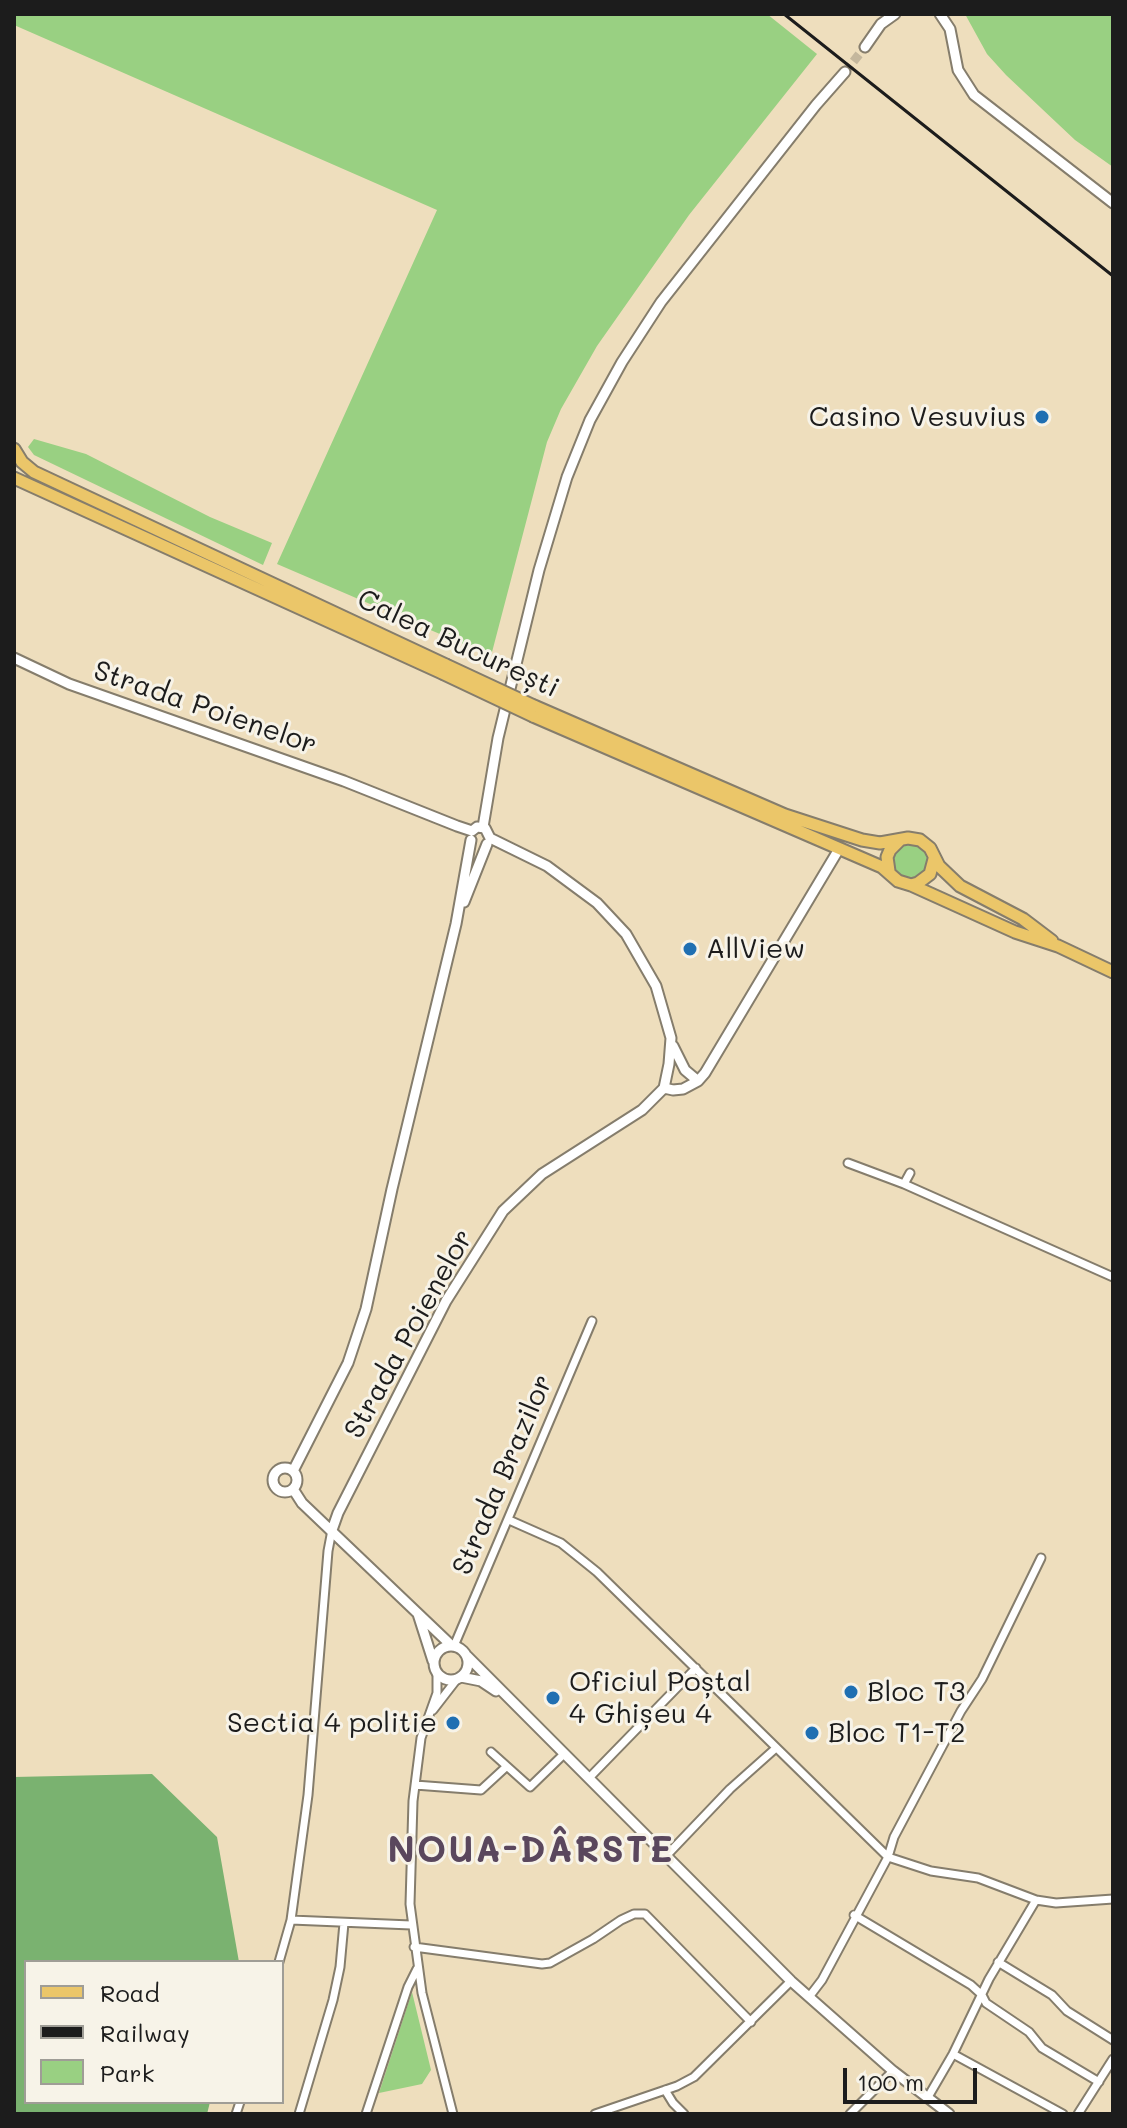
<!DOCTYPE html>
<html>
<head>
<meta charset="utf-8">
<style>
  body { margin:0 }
  #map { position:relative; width:1127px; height:2128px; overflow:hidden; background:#eedebd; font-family:Mali,sans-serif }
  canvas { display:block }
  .frame { position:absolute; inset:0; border:16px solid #1c1c1c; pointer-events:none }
  .legend { position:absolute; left:24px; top:1960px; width:260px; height:144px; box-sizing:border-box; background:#f7f3e8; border:2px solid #9f9d96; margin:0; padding:10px 14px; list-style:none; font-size:24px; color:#1c1c1c }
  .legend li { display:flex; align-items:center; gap:16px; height:40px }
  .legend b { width:40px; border:2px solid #9f9d96 }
  .scale { position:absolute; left:843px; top:2068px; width:134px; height:36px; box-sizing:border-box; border:4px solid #1c1c1c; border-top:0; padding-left:10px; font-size:24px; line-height:28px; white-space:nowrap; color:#1c1c1c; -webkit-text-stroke:6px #f7f3e8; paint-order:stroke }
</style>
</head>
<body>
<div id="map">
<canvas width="1127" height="2128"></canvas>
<div class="frame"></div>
<ul class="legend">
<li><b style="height:10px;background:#ebc669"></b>Road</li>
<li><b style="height:10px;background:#1c1c1c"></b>Railway</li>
<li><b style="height:22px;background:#99d082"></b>Park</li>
</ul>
<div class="scale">100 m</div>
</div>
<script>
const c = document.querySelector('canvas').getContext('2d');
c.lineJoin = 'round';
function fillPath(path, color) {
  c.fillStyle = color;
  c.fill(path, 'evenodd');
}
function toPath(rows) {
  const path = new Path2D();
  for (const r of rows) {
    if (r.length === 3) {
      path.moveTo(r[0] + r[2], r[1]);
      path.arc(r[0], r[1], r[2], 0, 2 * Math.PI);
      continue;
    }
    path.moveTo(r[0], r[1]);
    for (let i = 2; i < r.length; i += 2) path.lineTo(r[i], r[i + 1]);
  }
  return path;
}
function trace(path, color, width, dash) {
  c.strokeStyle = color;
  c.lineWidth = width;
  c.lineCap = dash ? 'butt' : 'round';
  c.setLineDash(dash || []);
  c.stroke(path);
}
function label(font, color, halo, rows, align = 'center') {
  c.font = font + ' Mali,sans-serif';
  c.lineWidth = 6;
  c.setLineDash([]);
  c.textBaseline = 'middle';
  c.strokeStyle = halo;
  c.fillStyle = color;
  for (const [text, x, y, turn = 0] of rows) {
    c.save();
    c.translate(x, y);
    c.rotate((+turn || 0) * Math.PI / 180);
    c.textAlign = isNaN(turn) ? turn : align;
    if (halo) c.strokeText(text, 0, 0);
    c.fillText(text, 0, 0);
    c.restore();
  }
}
const green = toPath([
  [14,14,767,14,817,54,689,215,597,346,561,409,547,442,491,656,277,564,437,210,14,25],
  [965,14,1113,14,1113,167,1075,140,1006,75,987,54],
  [34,439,86,454,210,517,272,543,263,565,34,455,28,447],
  [910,861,18],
  [412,1992,431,2070,422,2084,379,2093]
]);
const forest = toPath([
  [152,1774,217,1837,239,1962,26,1962,26,2102,210,2102,207,2114,14,2114,14,1777]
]);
const tertiaryTunnel = toPath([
  [845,72,865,47]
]);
const minor = toPath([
  [848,1163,904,1184,1113,1277],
  [904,1184,910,1173],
  [509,1520,561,1543,597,1572,888,1857,931,1871,978,1878,1036,1900,1056,1903,1113,1899],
  [454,1646,592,1321],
  [437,1674,437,1693,421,1738,413,1801,410,1904,422,1993,453,2114],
  [433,1710,457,1679],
  [491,1752,530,1787,564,1754],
  [589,1778,696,1668],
  [415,1785,481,1790,506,1767],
  [667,1855,730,1789,776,1748],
  [854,1915,971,1985,982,1995,986,2003,1029,2032,1042,2048,1099,2082],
  [291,1920,411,1925],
  [414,1947,542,1964,550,1963,593,1939,621,1920,634,1914,645,1914,751,2022],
  [279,1962,291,1920,308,1795,328,1551,332,1530],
  [998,1962,1052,1995,1067,2011,1113,2040],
  [809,1997,822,1980,888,1857,894,1837,961,1711,982,1679,1041,1558],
  [953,2054,1063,2114],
  [665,2090,673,2103,684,2114],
  [928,2097,953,2054,989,1979,1036,1900],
  [236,2114,240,2102],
  [299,2114,333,2000,340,1967,344,1923],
  [366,2114,408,1987,417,1969],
  [595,2114,677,2086,694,2077,791,1981],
  [850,2114,893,2071],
  [1078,2114,1113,2059]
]);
const tertiary = toPath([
  [940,14,950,29,958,70,974,95,1113,203],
  [865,47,881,24,895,14],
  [14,658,69,684,344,781,457,826,472,831,477,827,485,828,490,838,547,866,597,903,626,934,656,986,671,1038,669,1064,664,1088,642,1110,542,1174,503,1211,446,1301,338,1513,332,1530],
  [483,827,498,738,539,570,567,477,590,420,622,362,661,302,816,105,845,72],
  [464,902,487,844],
  [673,1046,685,1070,698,1081],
  [664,1088,673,1090,683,1089,698,1081,705,1073,839,849],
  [285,1480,12],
  [293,1471,348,1363,366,1309,392,1189,456,924,471,840],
  [293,1489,302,1503,452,1646],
  [418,1614,433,1661],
  [451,1663,17],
  [467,1656,791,1981,893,2071,949,2114],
  [461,1677,481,1681,496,1691]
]);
const primary = toPath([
  [14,449,22,462,34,472,446,665],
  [14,478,442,673],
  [534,706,785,815,862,840,880,843,908,838,920,840,930,848,939,866,960,886,1023,919,1052,941],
  [533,716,882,867,898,881,911,885,1015,932,1058,946,1113,972],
  [889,871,887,857,890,850,900,840],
  [911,885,918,883,930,874,934,859]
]);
const rail = toPath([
  [784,14,1113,276]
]);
const primaryBridge = toPath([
  [446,665,534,706],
  [442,673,533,716]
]);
const markers = [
  [1042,417,8,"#1f6fb2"],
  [690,949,8,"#1f6fb2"],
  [851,1692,8,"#1f6fb2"],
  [553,1698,8,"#1f6fb2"],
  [453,1723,8,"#1f6fb2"],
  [812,1733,8,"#1f6fb2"]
];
const poiNames = [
  ["Casino Vesuvius",1026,417,"right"],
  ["AllView",706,949],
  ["Oficiul Poștal",569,1682],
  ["4 Ghișeu 4",569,1714],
  ["Bloc T3",867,1692],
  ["Sectia 4 politie",437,1723,"right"],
  ["Bloc T1-T2",828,1733]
];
const streetNames = [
  ["Calea București",458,644,25],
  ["Strada Poienelor",205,708,19],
  ["Strada Poienelor",409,1334,-61],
  ["Strada Brazilor",503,1475,-67]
];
const districtNames = [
  ["NOUA-DÂRSTE",531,1851]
];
fillPath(green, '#99d082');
fillPath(forest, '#7ab270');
trace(tertiaryTunnel, '#c4b79d', 9, [9, 4.5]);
trace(minor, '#857d6c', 11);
trace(tertiary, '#857d6c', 13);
trace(primary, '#857d6c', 15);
trace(minor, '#fff', 7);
trace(tertiary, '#fff', 9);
trace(primary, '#ebc669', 11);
trace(rail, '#1c1c1c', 3);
trace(primaryBridge, '#857d6c', 15, []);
trace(primaryBridge, '#ebc669', 11);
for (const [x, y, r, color] of markers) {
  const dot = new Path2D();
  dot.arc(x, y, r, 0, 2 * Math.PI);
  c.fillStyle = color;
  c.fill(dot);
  trace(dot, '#f7f3e8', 3);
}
label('28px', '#1c1c1c', '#f7f3e8', poiNames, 'left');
label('28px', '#1c1c1c', '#f7f3e8', streetNames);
c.letterSpacing = '2px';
label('bold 36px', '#5a475d', '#f7f3e8', districtNames);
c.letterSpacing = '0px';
</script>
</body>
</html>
